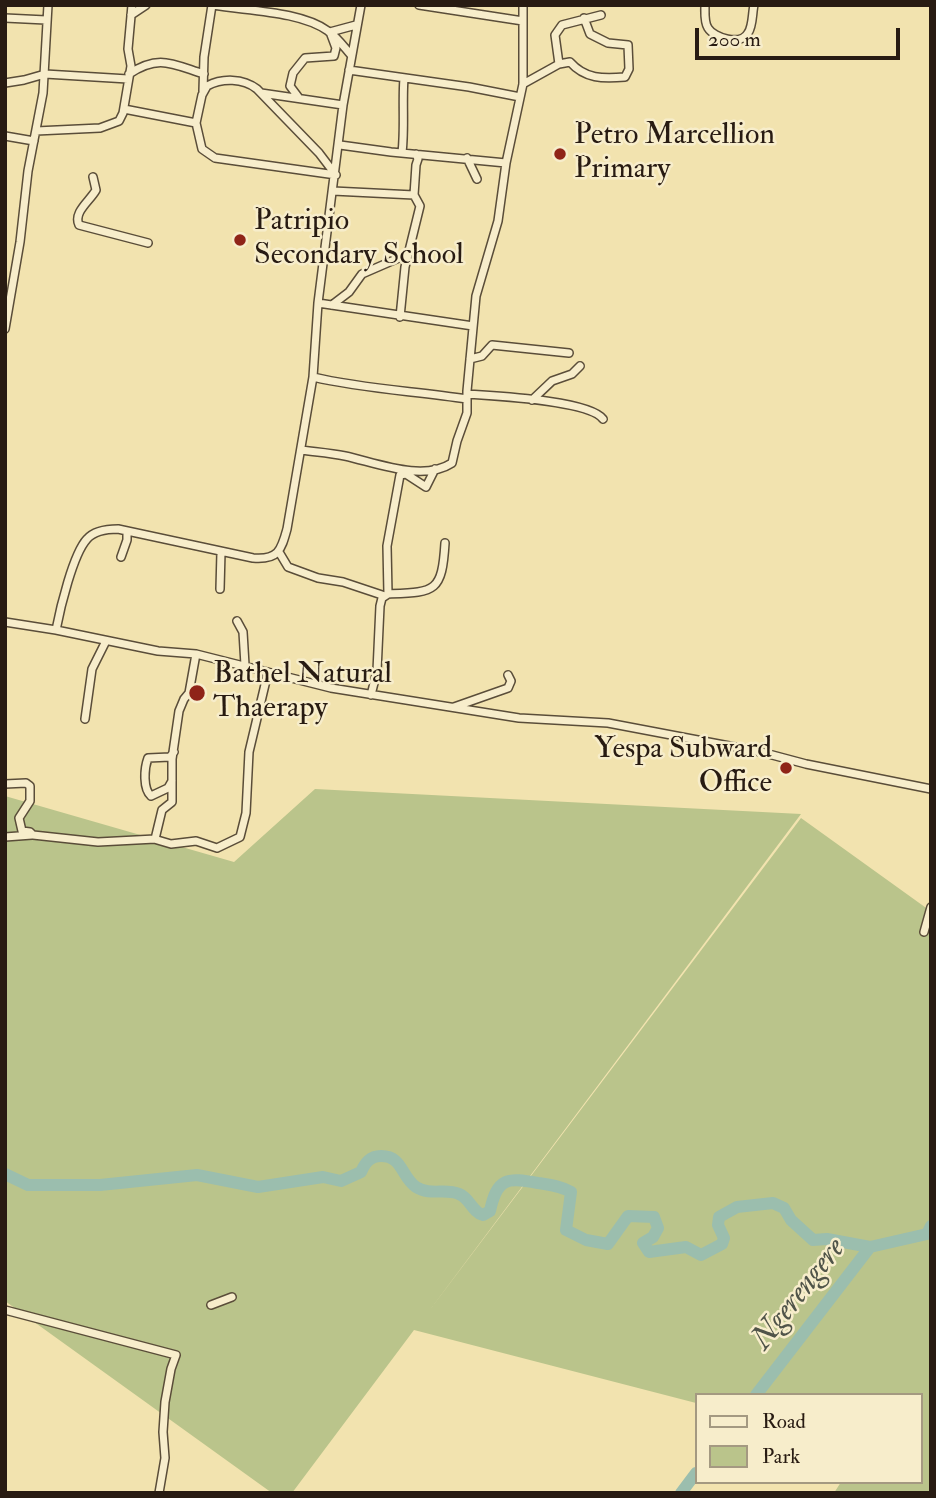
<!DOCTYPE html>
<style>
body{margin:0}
#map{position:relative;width:936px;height:1498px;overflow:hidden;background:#f2e3af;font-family:"IM FELL Double Pica",serif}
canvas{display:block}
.frame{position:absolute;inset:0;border:7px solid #281b12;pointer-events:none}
.legend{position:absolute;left:695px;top:1393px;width:228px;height:91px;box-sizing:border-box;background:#f7edcb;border:2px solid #a49981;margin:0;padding:9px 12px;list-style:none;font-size:21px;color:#281b12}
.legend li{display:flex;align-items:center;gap:14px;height:35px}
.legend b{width:35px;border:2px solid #a49981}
.scale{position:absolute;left:695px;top:28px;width:205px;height:32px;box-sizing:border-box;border:4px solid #281b12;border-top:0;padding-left:9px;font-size:21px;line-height:24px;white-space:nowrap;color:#281b12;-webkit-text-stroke:5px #f7edcb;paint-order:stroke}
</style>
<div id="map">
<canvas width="936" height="1498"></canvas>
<div class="frame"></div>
<ul class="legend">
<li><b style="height:9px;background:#f7edcb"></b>Road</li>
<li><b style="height:19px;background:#bac48b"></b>Park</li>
</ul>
<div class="scale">200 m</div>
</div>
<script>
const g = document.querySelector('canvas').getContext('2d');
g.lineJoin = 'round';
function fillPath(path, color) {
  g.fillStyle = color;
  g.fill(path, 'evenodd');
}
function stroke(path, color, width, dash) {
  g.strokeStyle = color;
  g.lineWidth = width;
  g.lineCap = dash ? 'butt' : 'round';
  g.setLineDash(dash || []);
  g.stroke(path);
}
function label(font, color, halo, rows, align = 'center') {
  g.font = font + ' "IM FELL Double Pica",serif';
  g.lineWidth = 5;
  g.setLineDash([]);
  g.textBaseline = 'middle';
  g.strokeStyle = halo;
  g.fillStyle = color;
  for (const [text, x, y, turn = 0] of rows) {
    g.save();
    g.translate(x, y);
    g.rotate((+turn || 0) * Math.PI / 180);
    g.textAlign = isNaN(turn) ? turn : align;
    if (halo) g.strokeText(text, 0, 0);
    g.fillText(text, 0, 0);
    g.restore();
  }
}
fillPath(new Path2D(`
 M315,789L801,814L429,1311L801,818L929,910L931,914V1493H834L841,1482H920V1395H696V1403L414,1330L292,1493H272L5,1301V796L234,862Z`), '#bac48b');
stroke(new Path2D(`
 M5,1174L28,1185H100L197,1175L258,1187L323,1177L341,1181L361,1172C365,1163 370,1156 381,1156C403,1156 401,1177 416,1187C430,1196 446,1188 459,1194C470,1198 472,1212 483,1215L490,1211C497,1178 507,1177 538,1183C550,1185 561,1186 571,1192L566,1230L586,1240L608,1244L628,1216L654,1217L658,1228L653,1237L643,1243L649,1252L686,1247L701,1255L722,1244L724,1238L718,1225L719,1217L737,1207L773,1203L784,1208L791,1220L813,1240L827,1239L870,1247
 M756,1395L870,1247L927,1234L931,1226
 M681,1493L696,1473`), '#9bbeae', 12);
const minor = new Path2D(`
 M213,5C247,11 300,11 328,31C337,37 344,47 351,55
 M419,5L523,21
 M705,5C705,12 704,22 708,28C714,38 741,46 748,33C753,26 752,14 754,5
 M131,15L146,5
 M5,18L46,20
 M559,64L570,62C585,79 603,79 625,77L629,69L628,45L608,43L590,34L584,18
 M349,70L469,87L520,97
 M129,74C159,54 172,64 204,74
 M5,83L24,80L45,74L128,79
 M523,84L559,64L555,35L562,25L601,15
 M203,91L204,57L212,5
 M261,93L343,105
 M299,98L290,86L293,73L305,58L334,56L336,48L330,32L356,25
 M124,109L196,123L202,149L215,158L336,175
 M196,123L202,95L207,86C222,78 243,78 257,89L319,153L335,174
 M36,131L100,128L119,121L123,113L131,66L128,49L132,5
 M5,136L34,141
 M340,145L391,152L506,163
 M402,153C405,127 402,103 404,78
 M467,158L477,179
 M93,177L96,190C90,201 73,212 79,225L148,243
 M333,191L414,195
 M318,303L473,326
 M332,305L349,292L362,274L408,254
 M400,317L405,267L420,206L414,195L416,165L418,159L416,154
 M5,329L20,242L28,171L43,93L48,5
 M470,359L482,356L492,345L569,353
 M313,377C363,389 416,391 467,399
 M467,394C493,396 589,400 603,419
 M532,400L552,381L572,374L580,366
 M301,450C316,452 331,453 345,456C377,463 423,482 452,463L457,441L467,413V391L476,296L498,221L506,163L523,84V5
 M279,552L288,567L318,578L343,582L385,596
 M121,557L127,540V531
 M220,589L221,552
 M388,594C435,592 442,593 445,543
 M237,621L243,632L245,665
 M5,622L56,630L158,651L196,654L331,688L519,718L608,723L761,752L806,764L931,789
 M56,630C60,609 73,554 87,539C94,531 107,529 118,529L253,558C278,560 281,551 287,529L313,377L318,303L343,105L361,5
 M371,695L377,671L380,606L382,598L388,594L387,546L400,475L406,474L426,487L435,469
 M454,707L508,688L511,681L508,675
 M85,719L92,669L106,641
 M172,781L168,788L151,796C143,789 144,769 148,758L170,757L174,752
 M5,784L26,783L30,786V801L19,818L22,831L30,832L33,835L98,842L155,839L162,810L172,802V759L179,711L184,699L189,693L196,654
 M5,837L32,835
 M154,839L171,844L196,841L217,848L240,837L246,813L249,752L268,672
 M924,932L931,907
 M211,1305L232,1297
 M5,1310L176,1355L171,1369L165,1402L163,1432L165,1458L159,1493`);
stroke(minor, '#5a4d39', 10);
stroke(minor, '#f7edcb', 7);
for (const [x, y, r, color] of [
 [560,154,7,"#8f2418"],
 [240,240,7,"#8f2418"],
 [197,693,9,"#8f2418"],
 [786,768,7,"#8f2418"]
]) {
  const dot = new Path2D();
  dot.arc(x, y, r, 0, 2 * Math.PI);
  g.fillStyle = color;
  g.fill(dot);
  stroke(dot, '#f7edcb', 2.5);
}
label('30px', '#281b12', '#f7edcb', [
 ["Petro Marcellion",574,137],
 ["Primary",574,171],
 ["Patripio",254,223],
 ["Secondary School",254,257],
 ["Bathel Natural",213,676],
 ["Thaerapy",213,710],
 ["Yespa Subward",772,751,"right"],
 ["Office",772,785,"right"]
], 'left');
label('italic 32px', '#505449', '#f7edcb', [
 ["Ngerengere",800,1295,-52]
]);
</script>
